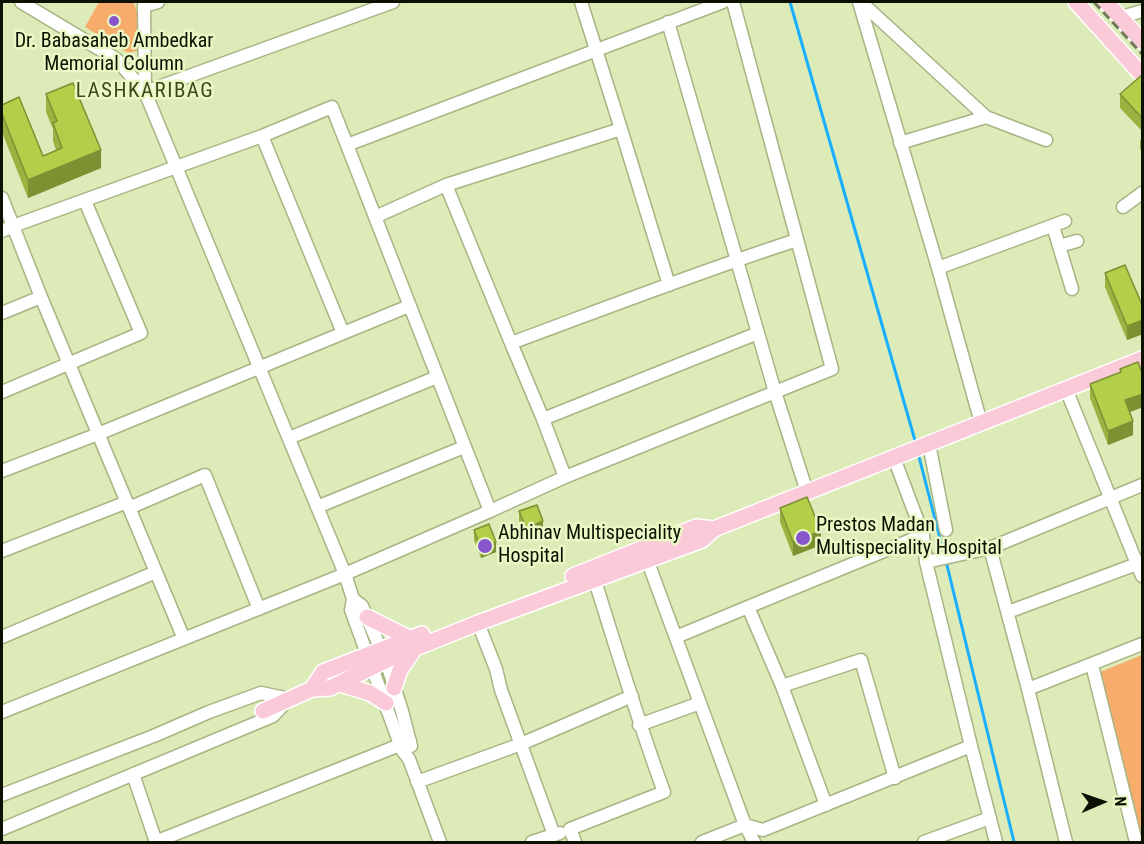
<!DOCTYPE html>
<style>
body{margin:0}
#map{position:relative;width:1144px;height:844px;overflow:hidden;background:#dcebb7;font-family:"Roboto Condensed",sans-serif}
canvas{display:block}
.frame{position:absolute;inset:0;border:3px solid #0d1102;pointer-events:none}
.north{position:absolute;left:1072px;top:772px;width:60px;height:60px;-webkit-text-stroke:4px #e9f8c4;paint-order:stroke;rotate:88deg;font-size:16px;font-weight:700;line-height:24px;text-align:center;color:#0d1102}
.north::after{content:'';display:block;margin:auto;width:21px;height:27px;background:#0d1102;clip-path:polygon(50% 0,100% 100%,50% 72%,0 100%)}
</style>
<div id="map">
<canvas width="1144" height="844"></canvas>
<div class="frame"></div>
<div class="north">N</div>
</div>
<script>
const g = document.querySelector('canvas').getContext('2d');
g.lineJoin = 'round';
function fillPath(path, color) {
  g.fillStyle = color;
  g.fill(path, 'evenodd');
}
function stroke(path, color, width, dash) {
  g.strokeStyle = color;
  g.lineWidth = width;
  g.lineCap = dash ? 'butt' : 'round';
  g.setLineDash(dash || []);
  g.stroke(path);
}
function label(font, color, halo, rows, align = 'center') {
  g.font = font + ' "Roboto Condensed",sans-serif';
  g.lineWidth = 5;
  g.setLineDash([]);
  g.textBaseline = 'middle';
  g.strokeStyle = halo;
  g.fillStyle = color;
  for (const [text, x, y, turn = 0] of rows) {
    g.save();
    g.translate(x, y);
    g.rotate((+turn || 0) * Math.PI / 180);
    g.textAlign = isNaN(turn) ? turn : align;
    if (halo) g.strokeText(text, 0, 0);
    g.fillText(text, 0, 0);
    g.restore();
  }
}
fillPath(new Path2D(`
 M99,2H131L134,3L140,22L142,45L137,51L128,53L85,27Z
 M1142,655V842H1139L1100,672Z`), '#f7ac6c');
stroke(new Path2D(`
 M790,2L916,444
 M918,453L944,554
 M946,561L1014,842`), '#19afff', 3);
const minor = new Path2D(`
 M21,2L116,59L145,92L345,574L353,599L351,610L402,750L409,759L440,842
 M158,2L144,6L145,92L393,2
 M581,2L621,129
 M723,2L347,145L490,511L565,477L832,369L733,2
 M859,2L938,268L981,423
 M861,2L986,117L1046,140
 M1125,16L1142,11
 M668,22L775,392L807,492
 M900,143L986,117
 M2,198L13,226L262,136
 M1123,207L1142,193
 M375,217L446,185
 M1053,226L1072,289
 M2,231L13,226L41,297
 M1059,246L1077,241
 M938,268L1065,221
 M669,285L621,129L446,185L511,343C606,308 701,271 797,240
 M2,313L41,297L184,639
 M343,333L262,136L332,107L347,145
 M511,343L543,419L758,333
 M1066,389L1142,576
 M2,392L141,333L85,201
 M543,419L565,477
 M289,438L437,377
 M929,444L946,530
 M894,458L923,535L926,562L971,746L996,842
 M2,471L98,434L409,306
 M317,507L464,447
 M129,508L205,475L259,609
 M990,548L1028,689L1066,842
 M2,551L127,502
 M645,554L745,825L702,842
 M926,562L990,548L1142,485
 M353,599L362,606L386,661L402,711L411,746
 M1008,612L1142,562
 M478,623L496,669L501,690L554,835
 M2,637L156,572
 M676,637L748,607
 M1092,665L1136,842
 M782,686L748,607L923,535
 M1028,689L1142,644
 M2,712L345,574L490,511
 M639,725L700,703
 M133,774L156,842
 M417,782L521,744L632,696
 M2,795L156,735L209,712L261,693L290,699
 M826,805L782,686L861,660L895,778
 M745,825L763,830L971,746
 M745,825L754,842
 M2,829L273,716L284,704
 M155,842L410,741
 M532,842L560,833
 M575,842L570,829L664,792C638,722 617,650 594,578
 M924,842L990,818`);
const major = new Path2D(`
 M1076,2L1142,75
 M1106,2L1142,41
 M573,576L696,527L714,529
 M367,617L411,639
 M340,684L370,693L386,703
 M394,688L400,670L415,648
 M312,689L323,672L422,634
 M263,711L312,689L330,688L391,658L478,623L702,540L714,529L1142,359`);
stroke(minor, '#a7b483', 15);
stroke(major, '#fff', 18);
stroke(minor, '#fff', 12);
stroke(major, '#fbcad9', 15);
stroke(new Path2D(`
 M1094,2L1142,54`), '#707958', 3, [9, 4.5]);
fillPath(new Path2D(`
 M1143,74V132L1120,108V94Z
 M46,94L101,168L28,198L2,132V105L43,156L56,150L53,141V129L46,112Z
 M1143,139V153L1140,149V140Z
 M1105,273L1143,307V334L1127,340L1105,287Z
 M1120,369L1143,375V407L1129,412L1133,435L1108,445L1090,398V384L1120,373Z
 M780,508L821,545L793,556L780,522Z
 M519,511L543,530L526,537L519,521Z
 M474,530L496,552L481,558L474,540Z`), '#9ab23f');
fillPath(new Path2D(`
 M101,150V168L28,198V180Z
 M1143,320V334L1127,340V326Z
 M1143,394V407L1125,414V400Z
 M1133,421V435L1108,445V431Z
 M543,521V530L526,537V528Z
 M821,531V545L793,556V542Z
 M496,542V552L481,558V548Z`), '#7d9133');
const building = new Path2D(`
 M1143,74V119L1120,94Z
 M73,83L101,150L28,180L2,114V105L19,97L43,156L62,148L53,123L57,121L46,94Z
 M1125,265L1143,307V320L1127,326L1105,273Z
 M1138,362L1143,375V394L1125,400L1133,421L1108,431L1090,384L1121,372L1120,369Z
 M807,497L821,531L793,542L780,508Z
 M537,505L543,521L526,528L519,511Z
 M489,524L496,542L481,548L474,530Z`);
fillPath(building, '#b3cf49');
stroke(building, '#7d9133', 1.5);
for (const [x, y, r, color] of [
 [114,21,6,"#8855cd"],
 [803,538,8,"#8855cd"],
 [485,546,8,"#8855cd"]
]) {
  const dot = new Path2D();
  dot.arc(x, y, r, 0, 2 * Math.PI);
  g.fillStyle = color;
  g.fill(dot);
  stroke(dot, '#e9f8c4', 2);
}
label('20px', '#0d1102', '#e9f8c4', [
 ["Dr. Babasaheb Ambedkar",114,42,"center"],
 ["Memorial Column",114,65,"center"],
 ["Prestos Madan",816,526],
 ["Multispeciality Hospital",816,549],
 ["Abhinav Multispeciality",498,534],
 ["Hospital",498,557]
], 'left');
g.letterSpacing = '1.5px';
label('21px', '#3e491b', '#e9f8c4', [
 ["LASHKARIBAG",145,92]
]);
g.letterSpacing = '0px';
</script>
